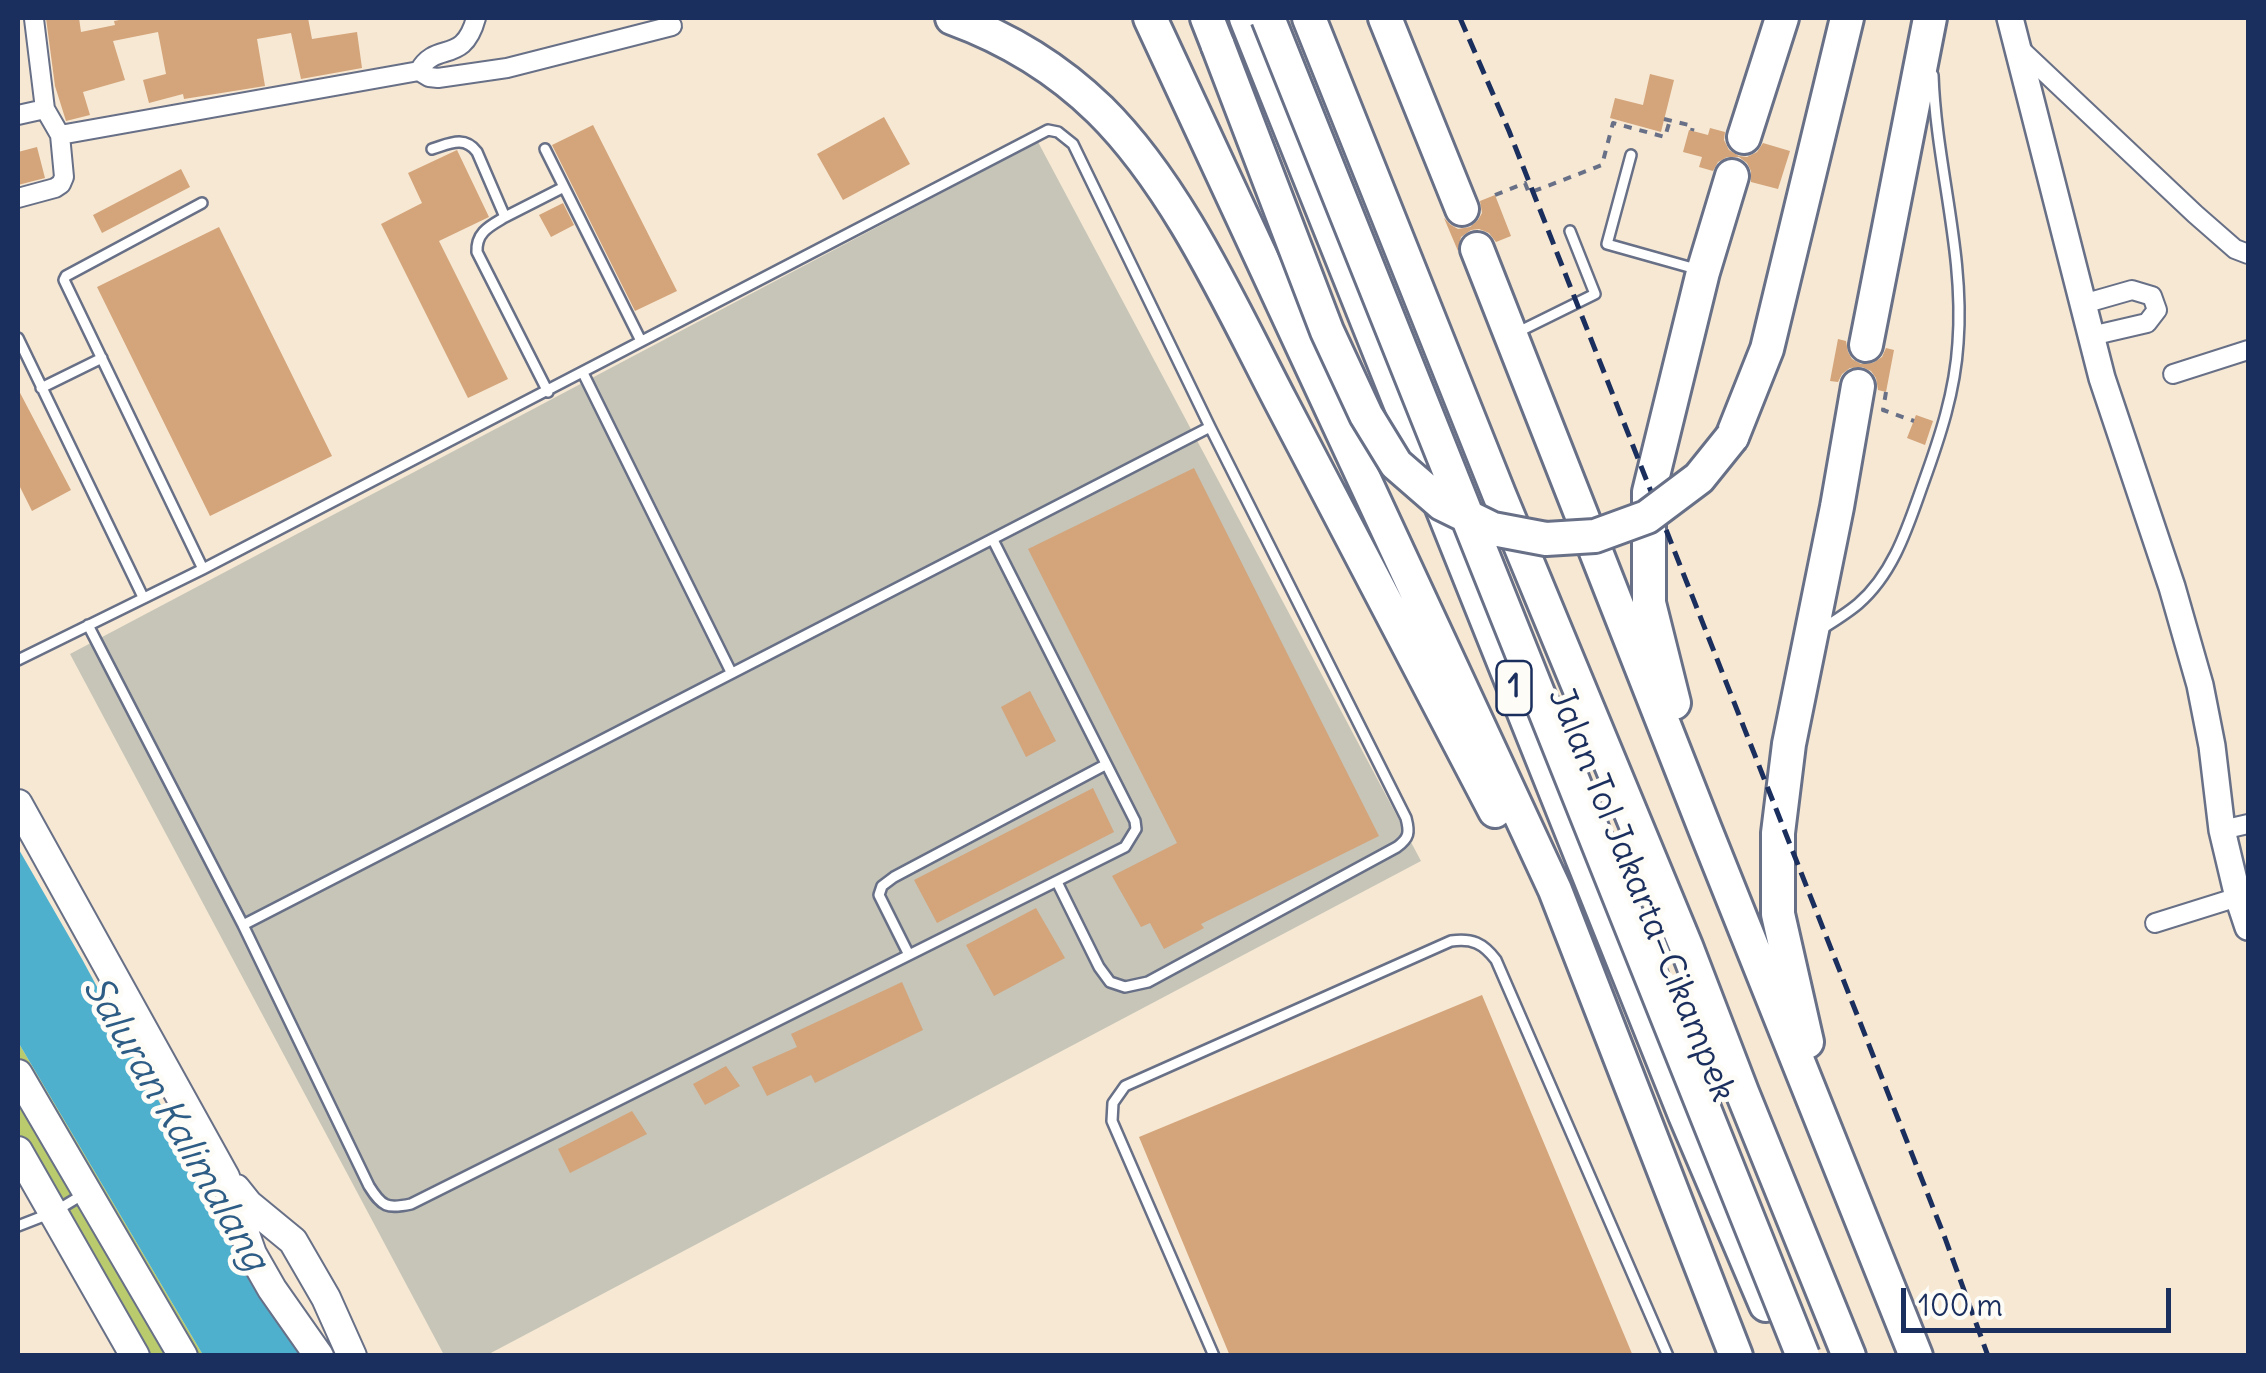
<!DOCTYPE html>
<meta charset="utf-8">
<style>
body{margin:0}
#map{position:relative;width:2266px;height:1373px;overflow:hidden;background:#f6e8d3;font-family:Delius,sans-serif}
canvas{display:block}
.frame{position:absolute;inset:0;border:20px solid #1b2f5e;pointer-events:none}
.scale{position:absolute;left:1901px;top:1288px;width:270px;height:45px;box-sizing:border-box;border:5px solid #1b2f5e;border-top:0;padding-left:12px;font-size:30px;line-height:35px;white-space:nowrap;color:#1b2f5e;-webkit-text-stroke:8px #fdfcf7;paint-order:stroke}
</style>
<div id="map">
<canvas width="2266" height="1373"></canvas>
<div class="frame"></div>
<div class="scale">100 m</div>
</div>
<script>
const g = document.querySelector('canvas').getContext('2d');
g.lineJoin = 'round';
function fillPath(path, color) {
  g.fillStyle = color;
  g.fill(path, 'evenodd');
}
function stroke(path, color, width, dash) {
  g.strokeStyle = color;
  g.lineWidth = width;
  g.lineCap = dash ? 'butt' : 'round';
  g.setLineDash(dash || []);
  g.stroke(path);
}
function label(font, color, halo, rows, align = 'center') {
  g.font = font + ' Delius,sans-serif';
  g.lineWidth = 10;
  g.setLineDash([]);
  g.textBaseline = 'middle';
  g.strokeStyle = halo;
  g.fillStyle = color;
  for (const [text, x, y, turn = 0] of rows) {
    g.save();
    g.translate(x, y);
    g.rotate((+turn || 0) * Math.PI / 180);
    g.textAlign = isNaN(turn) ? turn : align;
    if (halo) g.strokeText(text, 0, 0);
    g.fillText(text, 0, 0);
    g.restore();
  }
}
fillPath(new Path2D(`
 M1038,142L1421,861L487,1355H444L70,654Z`), '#c6c5b8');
fillPath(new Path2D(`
 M18,1042L203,1355H135L18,1151Z`), '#bacb6d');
fillPath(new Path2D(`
 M18,848L82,959L214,1203C235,1258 267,1307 300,1355H203L18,1042Z`), '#4fb0ce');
fillPath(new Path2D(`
 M46,18H79L81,32L115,25L114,21L130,18H308L312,39L357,32L362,68L301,79L291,33L257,39L265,86L184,99L183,94L149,103L143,80L166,74L158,32L113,41L125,80L83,92L90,115L66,121L55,86Z
 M1650,74L1674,80L1661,132L1610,118L1615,98L1643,105Z
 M884,117L910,164L843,200L817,154Z
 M593,125L677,291L635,311L552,145Z
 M1710,128L1725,132L1724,140L1729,150L1739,156L1747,157L1757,152L1763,143L1790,151L1778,189L1751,182V171L1747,163L1739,157H1727L1718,162L1713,171L1699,167L1702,157L1683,152L1689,130L1708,135Z
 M37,147L45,178L18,185V152Z
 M457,150L489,217L439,241L508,379L468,398L381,224L422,203L408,173Z
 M181,169L190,187L102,233L93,215Z
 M1495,195L1511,236L1496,242L1489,233L1479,229L1471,230L1461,237L1458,251L1444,218L1451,225L1458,229L1470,227L1478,220L1482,213L1480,201Z
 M563,203L574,225L551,237L539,215Z
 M219,227L332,456L210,516L97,287Z
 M1838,339L1846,341L1848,352L1852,359L1861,364L1873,363L1882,357L1886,348L1894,350L1886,392L1878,390L1876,378L1871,371L1862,367L1850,368L1842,374L1838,382L1830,381Z
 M18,389L71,490L32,511L18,483Z
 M1916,415L1933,421L1925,445L1907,438Z
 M1194,468L1379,836L1201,924L1204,928L1164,949L1150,923L1141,927L1112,876L1177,843L1028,549Z
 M1030,691L1056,741L1026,757L1001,707Z
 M1093,788L1114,832L937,923L914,880Z
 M1036,908L1065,958L994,996L966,945Z
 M902,982L923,1030L815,1083L811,1075L767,1096L752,1067L797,1047L791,1034Z
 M1482,995L1633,1356H1230L1139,1137Z
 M726,1066L740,1086L705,1105L693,1084Z
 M632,1111L647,1134L570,1173L558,1149Z`), '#d4a47a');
const lane = new Path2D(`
 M432,149C449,144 464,135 477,152L505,217C490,226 476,232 477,252L548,392
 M545,149L641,341
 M1631,155L1607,244L1696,269
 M202,203L66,276L64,280L203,569
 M505,217L564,187
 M1518,332L1595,294L1570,231
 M18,338L143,597
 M583,373L731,672
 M41,388L102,358
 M88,625L243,925L369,1186C382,1207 387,1209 411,1204L1125,847L1136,829L1135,821L993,540
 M1820,630C1833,622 1846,614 1858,604C1894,573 1908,526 1923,484C1940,437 1955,392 1958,343C1965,253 1936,165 1933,75
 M18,660L203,569L1048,130L1058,132L1073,144L1210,427L1406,818C1410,833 1409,838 1397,847L1148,982L1125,987L1110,982L1099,967L1057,882
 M243,925L1210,427
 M908,953L879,895L882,886L894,877L1105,765
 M18,1226L54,1212L82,1195
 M1214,1356L1112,1121L1113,1103L1125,1086L1451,941C1472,938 1483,943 1496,960L1668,1356`);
const street = new Path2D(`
 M2017,46L2195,214L2235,249L2248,254
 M419,71C436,40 463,66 476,18
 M18,115L45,109
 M60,135L419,71L429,77L438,78L507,68L672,26
 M18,198L55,188L61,184L64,177L60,135L45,109L34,19
 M2083,304L2132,290L2152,296L2157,310L2147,323L2091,336
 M2173,374L2248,350
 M2222,830L2248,824
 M2155,923L2238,897`);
const secondary = new Path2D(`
 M2010,18L2102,378L2172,587L2200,685L2212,746L2222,830L2238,897L2248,927`);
const primary = new Path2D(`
 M18,804L225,1177L252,1254L272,1289L319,1356
 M18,1074L183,1356
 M18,1151L135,1356
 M236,1189L248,1204L293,1241L326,1298L352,1356`);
const highway = new Path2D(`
 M952,18C1007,38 1058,69 1100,110C1177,186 1230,304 1280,400C1352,537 1423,674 1495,811
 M1150,18L1555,890L1736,1356
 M1207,18L1218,46
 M1246,18L1685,1115L1766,1305
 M1309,18L1499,494L1686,946L1742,1092L1849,1356
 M1385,18L1462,209
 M1744,137L1782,18
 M1477,249L1705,829L1916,1356
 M1866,345L1930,18
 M1732,437L1767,349L1847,18
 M1674,703L1649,603V492L1703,272L1732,176
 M1807,1042L1778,914V833L1789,744L1837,507L1858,386`);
stroke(lane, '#687087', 14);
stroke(street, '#687087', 22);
stroke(secondary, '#687087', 30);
stroke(primary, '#687087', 32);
stroke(highway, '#687087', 38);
stroke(new Path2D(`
 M1664,119L1693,126L1692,131
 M1495,195L1525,183L1529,193L1602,165L1613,123L1665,137L1670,120
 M1886,392L1883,410L1914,421`), '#687087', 4, [8, 8]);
stroke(lane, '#fff', 9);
stroke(street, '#fff', 18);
stroke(secondary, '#fff', 25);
stroke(primary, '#fff', 28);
stroke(highway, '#fff', 32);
stroke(new Path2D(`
 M1460,18L1509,131L1945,1238L1988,1356`), '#1b2f5e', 5, [15, 8]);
const highwayBridge = new Path2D(`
 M1268,18L1803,1356
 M1218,46L1327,331L1366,415L1396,464L1442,504L1493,529L1546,539L1595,536L1647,517L1699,478L1732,437`);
stroke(highwayBridge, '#687087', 38, []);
stroke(highwayBridge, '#fff', 32);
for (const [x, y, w] of [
 [1514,688,35]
]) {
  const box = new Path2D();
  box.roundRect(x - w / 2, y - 27, w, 54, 8);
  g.fillStyle = '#fdfcf7';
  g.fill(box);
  stroke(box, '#1b2f5e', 2.5);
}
label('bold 32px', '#1b2f5e', null, [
 ["1",1514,688]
]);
label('35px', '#1b2f5e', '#fdfcf7', [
 ["Jalan Tol Jakarta–Cikampek",1641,895,68]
]);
label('italic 38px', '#2d5c85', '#fdfcf7', [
 ["Saluran Kalimalang",175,1124,60]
]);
</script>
